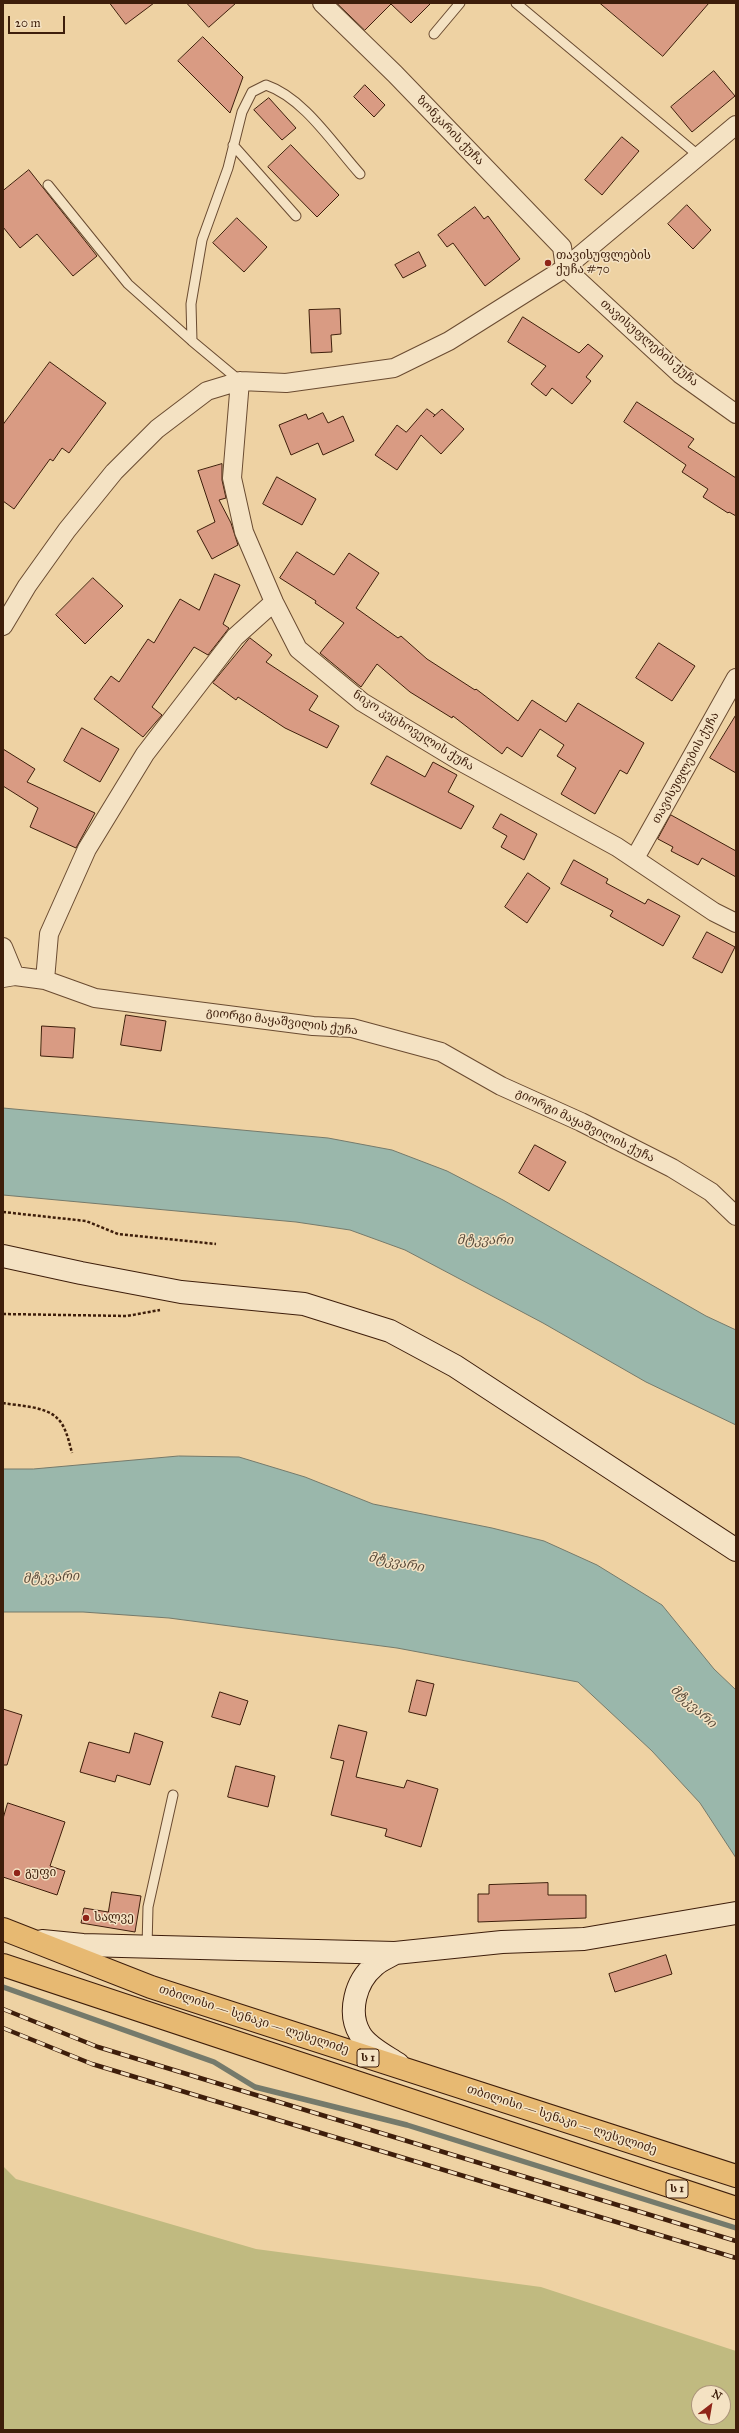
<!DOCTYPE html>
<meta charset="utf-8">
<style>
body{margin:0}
#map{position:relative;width:739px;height:2433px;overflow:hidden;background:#eed2a3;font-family:"IM FELL Great Primer",serif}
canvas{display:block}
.frame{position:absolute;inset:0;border:4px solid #3e1e0b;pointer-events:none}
.north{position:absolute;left:691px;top:2385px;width:40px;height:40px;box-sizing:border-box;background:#f4e2c3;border:1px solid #ab9479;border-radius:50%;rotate:31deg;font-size:11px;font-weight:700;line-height:16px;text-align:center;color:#3e1e0b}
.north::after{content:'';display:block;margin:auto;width:14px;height:18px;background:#8f2418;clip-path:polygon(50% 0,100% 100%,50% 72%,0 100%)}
.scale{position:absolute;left:8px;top:16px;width:57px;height:18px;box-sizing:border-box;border:2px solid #3e1e0b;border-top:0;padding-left:5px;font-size:12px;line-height:14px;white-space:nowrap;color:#3e1e0b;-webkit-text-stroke:3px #f4e2c3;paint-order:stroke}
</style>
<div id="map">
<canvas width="739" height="2433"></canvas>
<div class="frame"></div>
<div class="north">N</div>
<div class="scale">20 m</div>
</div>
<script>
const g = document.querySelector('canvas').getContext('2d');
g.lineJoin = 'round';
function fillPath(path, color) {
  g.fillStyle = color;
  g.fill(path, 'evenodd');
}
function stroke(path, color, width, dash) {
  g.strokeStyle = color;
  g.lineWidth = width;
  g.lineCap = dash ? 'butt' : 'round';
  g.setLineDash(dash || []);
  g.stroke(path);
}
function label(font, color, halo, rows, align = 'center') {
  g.font = font + ' "IM FELL Great Primer","Noto Serif Georgian",serif';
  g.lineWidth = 3;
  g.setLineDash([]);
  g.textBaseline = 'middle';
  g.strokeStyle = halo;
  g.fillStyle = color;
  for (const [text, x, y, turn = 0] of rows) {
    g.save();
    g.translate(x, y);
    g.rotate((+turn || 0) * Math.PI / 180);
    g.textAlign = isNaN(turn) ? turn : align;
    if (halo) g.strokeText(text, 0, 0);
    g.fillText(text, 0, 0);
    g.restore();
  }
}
fillPath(new Path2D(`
 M3,2166L16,2179L256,2249L541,2287L736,2351V2430H3ZM699,2393H723V2417H699Z`), '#c0ba80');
const water = new Path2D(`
 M3,1108L328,1138L392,1150L447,1171L503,1200L706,1316L736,1330V1425L646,1382L543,1323L405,1250L350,1230L296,1222L3,1195Z
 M179,1456L239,1457L305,1477L373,1504L492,1528L544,1541L597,1565L662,1605L714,1669L736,1690V1858L700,1803L652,1751L578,1682L397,1648L169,1618L83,1612H3V1469H33Z`);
fillPath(water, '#9ab7ab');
stroke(water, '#757a6b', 1);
stroke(new Path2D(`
 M3,1987L214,2062L255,2087L407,2125L736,2228`), '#757a6b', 5.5);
const building = new Path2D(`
 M110,3H154L126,24Z
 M187,3H236L209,27Z
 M337,3H431L411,23L391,4L365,30Z
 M600,3H709L663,56Z
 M203,37L243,77L230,113L178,61Z
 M714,71L735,96L692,132L671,107Z
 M365,85L385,105L374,117L354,97Z
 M269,98L296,128L282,140L254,110Z
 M622,137L639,151L602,195L585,180Z
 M291,145L339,195L317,217L268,167Z
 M29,170L97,256L73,276L37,234L20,248L3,227V191Z
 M687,205L711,230L693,249L668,224Z
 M475,207L484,219L488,216L520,259L485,286L453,243L447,247L438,235Z
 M237,218L267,247L244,272L213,243Z
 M419,252L426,266L403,278L395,265Z
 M340,309L341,334L331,335L332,352L311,353L309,310Z
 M523,317L579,353L588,344L603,356L586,377L591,381L572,404L552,388L546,396L531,384L546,366L508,342Z
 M50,362L106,403L69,453L62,448L53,461L50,459L14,509L3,501V425Z
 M637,402L694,439L688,447L736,478V516L729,512L728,513L703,497L708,489L682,472L686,465L624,422Z
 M427,409L435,415L433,417L442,409L464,429L441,454L421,435L397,470L375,455L397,425L406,432Z
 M323,413L328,423L343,416L354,441L323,455L318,443L291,455L279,425L306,414L308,419Z
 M222,464V480L226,498L219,500L231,523L238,545L212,559L197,531L215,522L198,471Z
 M277,477L316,499L302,525L263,504Z
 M297,552L334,575L349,553L379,573L356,608L398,638L401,636L427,659L475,690L476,689L518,721L532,700L566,722L578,703L644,743L627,774L620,770L595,814L561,794L576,768L557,756L564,745L540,729L522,757L507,747L502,754L453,716L452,718L410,692L377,664L361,687L320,653L344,623L315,603L316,601L280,578Z
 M215,574L240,585L223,624L229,628L208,655L194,647L152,707L162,715L143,737L94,699L111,676L119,682L148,639L154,643L180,599L199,610Z
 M93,578L123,606L85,644L56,615Z
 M250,638L272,655L266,662L318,696L309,710L339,726L327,748L285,728L238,697L236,700L213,683Z
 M659,643L695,666L672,701L636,678Z
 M736,715V773L710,758Z
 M82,728L119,749L100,782L64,761Z
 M3,749L35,769L27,782L95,813L76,848L30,827L38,808L3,786Z
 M387,756L425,777L433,762L457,775L448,792L474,806L461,829L371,784Z
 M501,814L537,834L524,860L501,847L507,836L493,828Z
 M671,815L736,851V877L702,858L698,865L671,851L673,847L658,839Z
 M574,860L608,879L606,883L645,904L648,899L680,916L663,946L610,916L613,911L561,884Z
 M528,873L550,888L527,923L505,907Z
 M707,932L735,947L722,973L693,958Z
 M126,1015L166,1021L161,1051L121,1045Z
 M42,1026L75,1028L73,1058L41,1056Z
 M535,1145L566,1162L549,1191L519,1173Z
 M417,1680L434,1684L426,1716L409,1712Z
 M220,1692L248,1701L240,1725L212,1717Z
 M3,1709L22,1715L7,1765H3Z
 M339,1725L367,1732L356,1777L404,1788L407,1780L438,1789L421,1847L385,1836L387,1829L331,1815L344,1761L331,1758Z
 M135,1733L163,1742L150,1785L117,1775L115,1782L80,1772L89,1742L129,1753Z
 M236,1766L275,1776L268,1807L228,1797Z
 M8,1803L65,1822L50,1866L65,1871L57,1895L3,1877V1819Z
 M548,1883V1895H586V1918L478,1922V1894H489V1885Z
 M112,1892L141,1896L135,1932L81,1923L84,1908L108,1912Z
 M666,1955L672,1974L615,1992L609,1974Z`);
fillPath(building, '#d99b83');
stroke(building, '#3e1e0b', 1);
const lane = new Path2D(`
 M516,3L699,156
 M434,34L460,3
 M233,145L296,216
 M48,185L128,284L192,341
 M240,381L192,341L191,304L202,240L228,168L242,112L252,92L266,85C304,98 333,144 360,174
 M147,1947L148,1907L173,1795`);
const street = new Path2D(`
 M322,3L395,74L562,247L565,268
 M565,268L680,374L736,414
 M240,381L232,478L244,532L274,602L298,649L362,702L458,760L617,847L714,912L736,923
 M3,626L27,586L67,530L114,472L157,429L207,391L240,381L286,383L394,368L449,341L565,268L736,125
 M635,858L736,678
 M3,947L15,976
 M3,978L15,976L45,980L95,998L313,1026L352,1028L441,1052L501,1086L581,1122L672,1168L711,1192L736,1216
 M45,980L49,934L87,849L145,754L235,637L274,602`);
const secondary = new Path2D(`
 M3,1256L81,1273L181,1292L304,1304L390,1331L455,1366L736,1550
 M42,1941L83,1945L395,1953L502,1942L584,1939L736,1913
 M395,1953C389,1957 380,1960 374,1966C356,1981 347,2012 360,2034C367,2047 386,2056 398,2064`);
const highway = new Path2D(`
 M3,1929L151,1987L736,2176
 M3,1965L736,2208`);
stroke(lane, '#6a4b31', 11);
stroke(street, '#6a4b31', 20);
stroke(secondary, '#3e1e0b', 24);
stroke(highway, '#3e1e0b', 24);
stroke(new Path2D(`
 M3,1212L86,1221L118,1234L216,1244
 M3,1314L127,1316L160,1310
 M3,1403C19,1406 45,1406 57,1418C66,1426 69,1442 72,1453`), '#3e1e0b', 2.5, [3, 2]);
stroke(lane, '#f4e2c3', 9);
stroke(street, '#f4e2c3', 18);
stroke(secondary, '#f4e2c3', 22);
stroke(highway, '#e7b972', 22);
const rail = new Path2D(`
 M3,2009L98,2047L736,2241
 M3,2028L92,2064L736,2258`);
stroke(rail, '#3e1e0b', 4.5);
stroke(rail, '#f4e2c3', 3, [9]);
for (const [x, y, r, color] of [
 [548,263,4,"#8f2418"],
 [17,1873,4,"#8f2418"],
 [86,1918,4,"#8f2418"]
]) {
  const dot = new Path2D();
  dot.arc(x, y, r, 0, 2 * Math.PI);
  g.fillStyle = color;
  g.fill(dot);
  stroke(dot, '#f4e2c3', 1.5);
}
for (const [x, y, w] of [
 [368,2058,22],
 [677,2189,22]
]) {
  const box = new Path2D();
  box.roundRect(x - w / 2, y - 9, w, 18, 3);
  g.fillStyle = '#f4e2c3';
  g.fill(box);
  stroke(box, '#3e1e0b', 1);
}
label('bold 11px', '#3e1e0b', null, [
 ["ს 1",368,2058],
 ["ს 1",677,2189]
]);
label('12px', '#3e1e0b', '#f4e2c3', [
 ["ზონკარის ქუჩა",450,131,46],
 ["თავისუფლების ქუჩა",649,343,41],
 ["ნიკო კვცხოველის ქუჩა",413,731,32],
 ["თავისუფლების ქუჩა",686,768,-61],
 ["გიორგი მაყაშვილის ქუჩა",282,1022,7],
 ["გიორგი მაყაშვილის ქუჩა",585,1126,26],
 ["თბილისი — სენაკი — ლესელიძე",254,2020,18],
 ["თბილისი — სენაკი — ლესელიძე",562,2120,18]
]);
label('12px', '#3e1e0b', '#f4e2c3', [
 ["თავისუფლების",556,256],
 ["ქუჩა #70",556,270],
 ["გუფი",25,1873],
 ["სალვე",94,1918]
], 'left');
label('italic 13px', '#5a4c3b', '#f4e2c3', [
 ["მტკვარი",485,1241],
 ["მტკვარი",396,1563,11],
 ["მტკვარი",51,1578,-3],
 ["მტკვარი",693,1707,42]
]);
</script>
